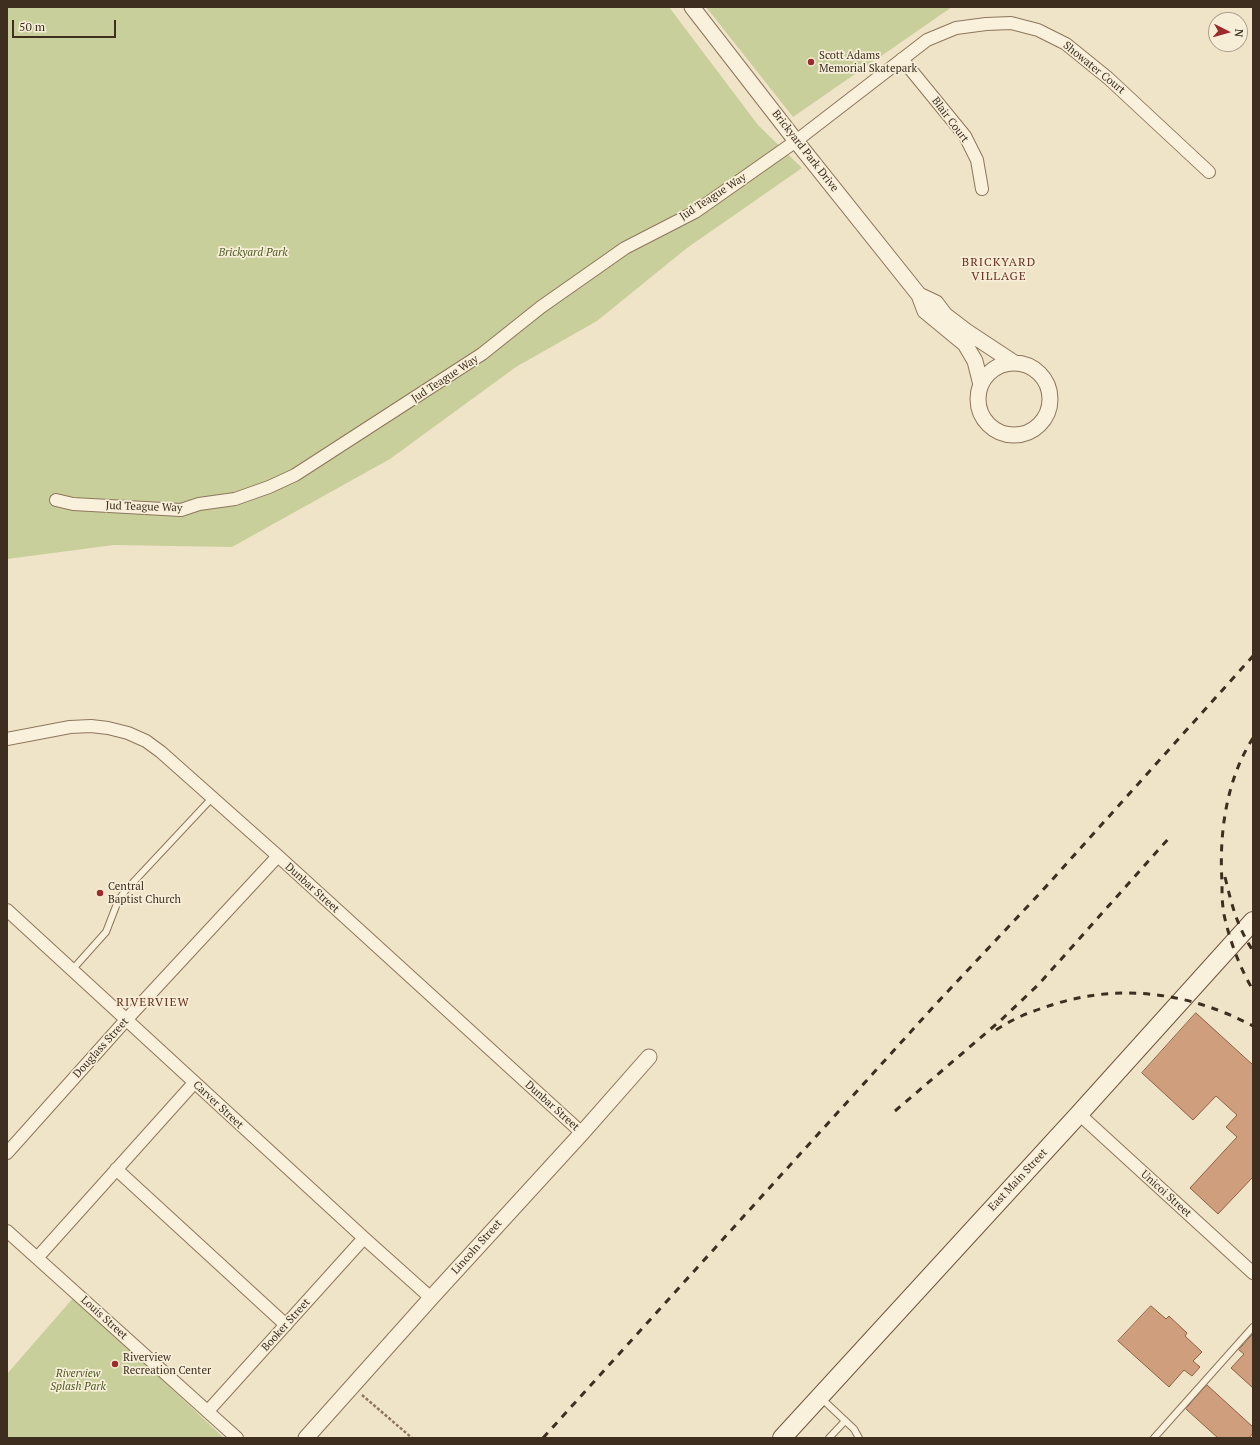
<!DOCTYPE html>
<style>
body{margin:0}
#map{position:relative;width:1260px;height:1445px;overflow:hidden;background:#f0e4c8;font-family:"PT Serif",serif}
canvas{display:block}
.frame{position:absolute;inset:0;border:8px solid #3d2e20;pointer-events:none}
.north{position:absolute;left:1208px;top:12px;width:40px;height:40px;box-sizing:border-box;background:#f7eed8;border:1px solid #ada18e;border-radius:50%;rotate:96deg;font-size:11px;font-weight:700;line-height:16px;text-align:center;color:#3d2e20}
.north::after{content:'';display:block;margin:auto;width:14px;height:18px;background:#9e2a2b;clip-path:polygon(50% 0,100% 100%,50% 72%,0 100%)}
.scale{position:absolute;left:12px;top:20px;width:104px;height:18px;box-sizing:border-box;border:2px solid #3d2e20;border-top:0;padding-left:5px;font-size:12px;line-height:14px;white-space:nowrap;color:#3d2e20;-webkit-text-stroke:3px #f7eed8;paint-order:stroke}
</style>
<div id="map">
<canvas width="1260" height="1445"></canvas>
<div class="frame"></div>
<div class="north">N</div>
<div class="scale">50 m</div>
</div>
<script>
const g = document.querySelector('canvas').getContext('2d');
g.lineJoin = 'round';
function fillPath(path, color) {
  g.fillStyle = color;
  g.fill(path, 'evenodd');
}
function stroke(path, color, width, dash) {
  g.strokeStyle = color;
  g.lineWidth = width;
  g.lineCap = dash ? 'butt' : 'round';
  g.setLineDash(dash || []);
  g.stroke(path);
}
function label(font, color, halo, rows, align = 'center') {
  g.font = font + ' "PT Serif",serif';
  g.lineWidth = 3.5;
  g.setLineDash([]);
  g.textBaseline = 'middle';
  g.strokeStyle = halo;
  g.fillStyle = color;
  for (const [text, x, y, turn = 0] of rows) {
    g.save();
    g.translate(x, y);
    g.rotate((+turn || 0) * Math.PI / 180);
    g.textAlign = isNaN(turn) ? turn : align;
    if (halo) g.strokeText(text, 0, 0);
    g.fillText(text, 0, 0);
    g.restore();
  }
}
fillPath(new Path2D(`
 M7,7H669L758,125L802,168L687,248L597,321L516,367L390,459L232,547L114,545L7,559Z
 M706,7H952L793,117Z
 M74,1297L224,1438H7V1374Z`), '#c9cf9b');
const building = new Path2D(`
 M1196,1013L1253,1065V1177L1218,1214L1190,1188L1237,1137L1226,1127L1237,1115L1216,1096L1193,1120L1142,1073Z
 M1151,1306L1166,1319L1169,1316L1187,1333L1185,1336L1202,1352L1193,1361L1200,1367L1192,1376L1184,1370L1169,1387L1118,1341Z
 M1253,1334V1388L1231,1368L1244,1354L1239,1350Z
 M1207,1385L1253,1427V1433L1249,1438H1218L1186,1409Z`);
fillPath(building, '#cf9f7d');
stroke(building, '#8d5f41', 1);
const service = new Path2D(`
 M72,970L106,932L118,901L125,891L212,798
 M821,1398L854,1429L859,1438
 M829,1438L845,1421
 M1154,1438L1253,1327`);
const minor = new Path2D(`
 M902,59L965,136L977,160L982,189
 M56,500L73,504L181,510L199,504L235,499L269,487L295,475L482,354L541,307L625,248L695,212L796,141L927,40L956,28L986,24L1011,23L1038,30L1066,44L1108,78L1209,172
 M7,739L70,727L91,726L108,728L128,733L146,741L161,752L278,856L582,1133
 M7,910L364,1238L431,1298
 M1079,1114L1253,1273
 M7,1153L126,1020L278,856
 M116,1169L286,1325
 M7,1231L237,1438
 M37,1258L194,1083
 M208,1411L364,1238`);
const tertiary = new Path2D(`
 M692,7L796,141L919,295L925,311L965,344L975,361L981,385
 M919,295L936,303L945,315L966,331L1013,362
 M978 399a36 36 0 1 1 72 0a36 36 0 1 1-72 0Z
 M306,1438L431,1298L582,1133L649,1057`);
const secondary = new Path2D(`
 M782,1438L1079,1114L1253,921`);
stroke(service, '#8d765c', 8);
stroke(minor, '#8d765c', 14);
stroke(tertiary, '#8d765c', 17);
stroke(secondary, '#6f573f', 20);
stroke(new Path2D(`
 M362,1395L412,1438`), '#8d765c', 2.5, [3, 2]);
stroke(service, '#faf1dc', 6);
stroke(minor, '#faf1dc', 12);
stroke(tertiary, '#faf1dc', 15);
stroke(secondary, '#faf1dc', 18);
stroke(new Path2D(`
 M1253,738C1226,780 1219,834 1222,882C1222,894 1222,907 1225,919C1231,944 1240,968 1253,990
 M1225,877C1232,906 1237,926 1253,951
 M996,1030C1011,1020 1027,1013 1043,1008C1114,982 1187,991 1253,1026
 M895,1111L1000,1021L1039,984L1169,838
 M543,1438L935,1005L1042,891L1253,656`), '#3d2e20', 3, [7, 7]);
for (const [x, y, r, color] of [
 [811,62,4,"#9e2a2b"],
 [100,893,4,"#9e2a2b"],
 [115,1364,4,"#9e2a2b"]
]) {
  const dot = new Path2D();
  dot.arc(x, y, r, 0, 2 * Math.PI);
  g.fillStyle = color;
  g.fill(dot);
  stroke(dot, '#f7eed8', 1.5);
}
label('11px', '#3d2e20', '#f7eed8', [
 ["Scott Adams",819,56],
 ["Memorial Skatepark",819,69],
 ["Central",108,887],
 ["Baptist Church",108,900],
 ["Riverview",123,1358],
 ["Recreation Center",123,1371]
], 'left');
label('11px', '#3d2e20', '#f7eed8', [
 ["Showater Court",1094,68,39],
 ["Blair Court",950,120,53],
 ["Brickyard Park Drive",805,151,52],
 ["Jud Teague Way",713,197,-33],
 ["Jud Teague Way",445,379,-33],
 ["Jud Teague Way",144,507,2],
 ["Dunbar Street",312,888,42],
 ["Douglass Street",101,1048,-48],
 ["Carver Street",218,1105,43],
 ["Dunbar Street",552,1106,42],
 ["East Main Street",1018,1180,-47],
 ["Unicoi Street",1166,1194,42],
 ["Lincoln Street",477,1247,-48],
 ["Louis Street",104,1318,42],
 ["Booker Street",286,1325,-48]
]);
label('italic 11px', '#4d5a26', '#f7eed8', [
 ["Brickyard Park",253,253],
 ["Riverview",78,1374],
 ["Splash Park",78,1387]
]);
g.letterSpacing = '1px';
label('12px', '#6b2e1e', '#f7eed8', [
 ["BRICKYARD",999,263],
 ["VILLAGE",999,277],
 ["RIVERVIEW",153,1003]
]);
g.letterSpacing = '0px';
</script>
